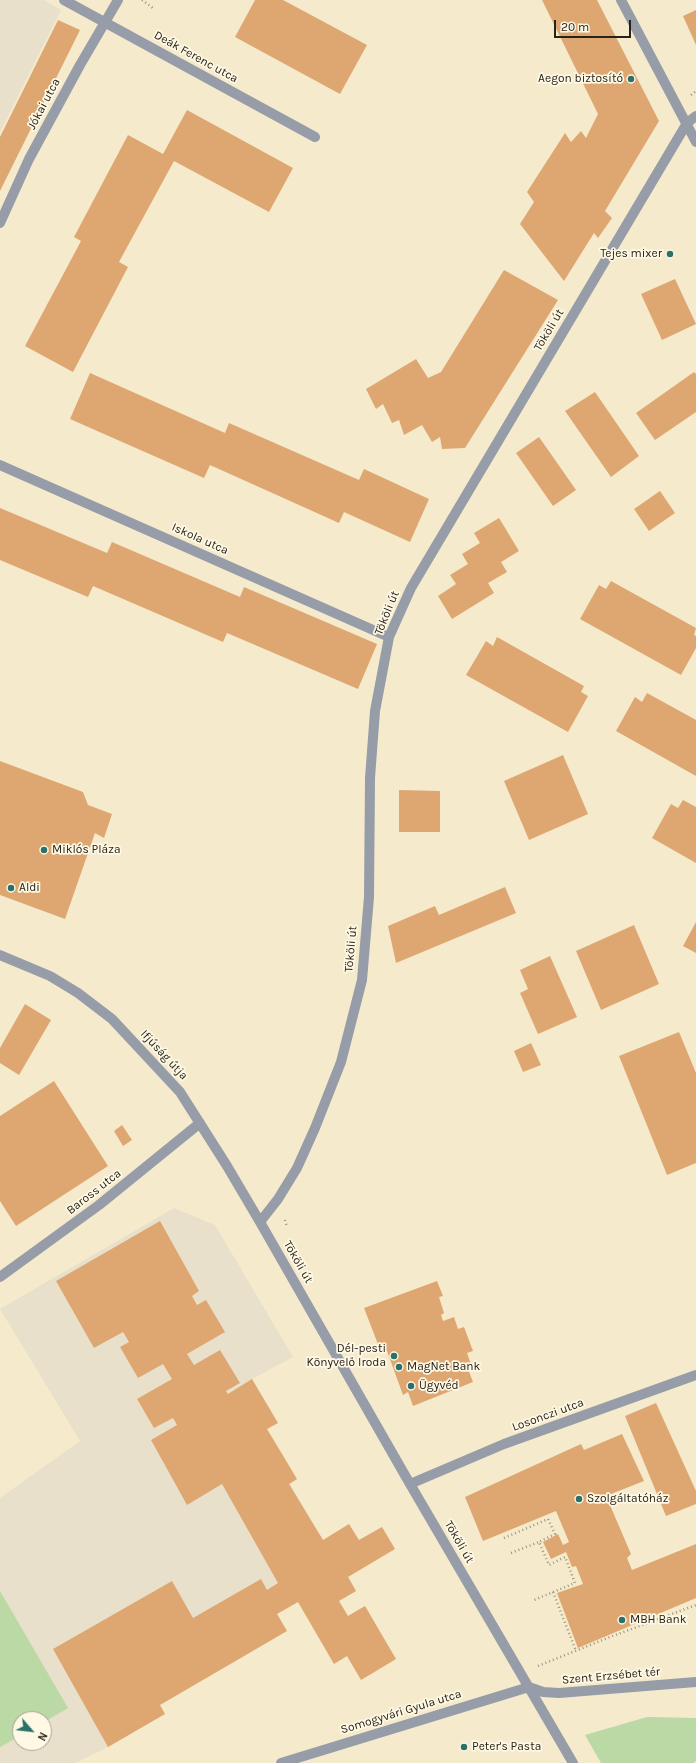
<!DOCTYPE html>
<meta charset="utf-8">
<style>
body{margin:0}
#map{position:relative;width:696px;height:1763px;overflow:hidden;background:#f5eacc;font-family:Karla,sans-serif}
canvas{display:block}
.north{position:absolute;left:12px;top:1711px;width:40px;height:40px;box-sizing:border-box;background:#fef8e5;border:1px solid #a8a393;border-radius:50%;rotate:118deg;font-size:11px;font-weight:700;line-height:16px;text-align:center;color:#272318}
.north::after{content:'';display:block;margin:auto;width:14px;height:18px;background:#2a7269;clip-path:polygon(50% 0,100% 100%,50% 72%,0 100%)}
.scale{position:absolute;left:554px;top:20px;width:77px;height:18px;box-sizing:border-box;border:2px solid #272318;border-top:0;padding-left:5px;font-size:12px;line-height:14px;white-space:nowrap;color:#272318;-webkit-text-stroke:3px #fef8e5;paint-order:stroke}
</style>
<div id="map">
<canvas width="696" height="1763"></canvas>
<div class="north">N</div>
<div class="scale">20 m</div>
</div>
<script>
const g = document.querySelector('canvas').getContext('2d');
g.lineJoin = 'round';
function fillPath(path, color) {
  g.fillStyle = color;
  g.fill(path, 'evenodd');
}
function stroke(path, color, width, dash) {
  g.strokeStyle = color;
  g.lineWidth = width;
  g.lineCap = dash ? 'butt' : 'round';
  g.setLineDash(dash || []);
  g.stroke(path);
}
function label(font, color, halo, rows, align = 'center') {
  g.font = font + ' Karla,sans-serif';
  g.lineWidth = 3.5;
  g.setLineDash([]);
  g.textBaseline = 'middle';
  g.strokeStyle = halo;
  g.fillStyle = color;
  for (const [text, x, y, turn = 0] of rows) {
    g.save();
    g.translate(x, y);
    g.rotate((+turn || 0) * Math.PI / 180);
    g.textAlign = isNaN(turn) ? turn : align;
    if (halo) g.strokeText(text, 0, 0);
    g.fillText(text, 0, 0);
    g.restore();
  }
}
fillPath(new Path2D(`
 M0,0H44L61,10L0,132Z
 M174,1208L215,1225L293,1357L252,1379L278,1423L267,1429L297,1479L290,1484L323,1540H359L382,1527L395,1549L348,1576L356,1591L339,1601L348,1616L365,1606L396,1659L361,1680L347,1656L334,1664L298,1602L277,1614L287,1631L160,1705L165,1714L108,1747L75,1763H0V1498L80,1441L0,1309ZM20,1719H44V1743H20Z`), '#e9e0cb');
fillPath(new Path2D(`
 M0,1591L68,1708L44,1722V1719H20V1736L0,1747Z
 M647,1717L696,1718V1761L693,1763H601L585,1735Z`), '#bad9a4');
fillPath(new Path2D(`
 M255,0H283L367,45L340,94L235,37Z
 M542,0H597L659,121L605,211L612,218L598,238L594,233L564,281L520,224L534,202L527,192L565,133L571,142L581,131L586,138L598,114Z
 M696,10V45L683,16Z
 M58,20L80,30L0,191V137Z
 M187,110L293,168L269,212L174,161L119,262L128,267L73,372L25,346L81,241L74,237L128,135L163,154Z
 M504,270L558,300L465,448L442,449L440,437L432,442L422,425L404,435L399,420L392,423L383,404L376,409L366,389L416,359L428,378L441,372Z
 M675,279L696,324L662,340L641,294Z
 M694,372L696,374V412L655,440L636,413Z
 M90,373L225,433L229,423L359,480L364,469L429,499L410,542L344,512L339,523L210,465L204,478L70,419Z
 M595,392L639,456L611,477L565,411Z
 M539,437L576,490L553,506L516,453Z
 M660,491L675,513L649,531L634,509Z
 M0,508L107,553L112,542L240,597L244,587L377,644L358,689L227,633L223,642L93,586L88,597L0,560Z
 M499,518L519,551L501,562L507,572L488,583L494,593L452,619L438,596L456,584L450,575L468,564L462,554L480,543L474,533Z
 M611,581L696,628L694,635L696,636V648L681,675L580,619L599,585L606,589Z
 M497,637L584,686L581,692L588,696L568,732L466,675L486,641L493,646Z
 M647,693L696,720V776L616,731L635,697L642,702Z
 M563,755L588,814L529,840L504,781Z
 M0,761L83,792L88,805L112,814L104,838L95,833L65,919L0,895Z
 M399,790L440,791V832H399Z
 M683,800L696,807V863L652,838L671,804L678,808Z
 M505,887L516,913L396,963L388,926L435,906L439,915Z
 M696,922V953L683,946Z
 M634,925L659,984L601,1010L576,951Z
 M550,956L577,1017L538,1034L520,993L528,989L520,970Z
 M25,1004L51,1020L19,1075L0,1063V1048Z
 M679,1032L696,1073V1163L667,1175L619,1056Z
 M531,1043L541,1065L523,1072L514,1051Z
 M54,1081L108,1166L16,1226L0,1201V1116Z
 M122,1125L132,1140L123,1146L114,1131Z
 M160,1221L199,1291L192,1296L197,1305L206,1300L225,1332L187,1354L194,1365L220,1350L240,1383L226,1391L228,1394L252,1379L278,1423L267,1429L297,1479L289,1484L323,1540L349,1524L359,1540L382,1527L395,1549L348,1577L356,1591L339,1601L348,1616L365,1606L396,1659L361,1680L347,1656L334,1664L298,1602L277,1614L287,1631L160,1705L165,1714L108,1747L53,1649L172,1581L193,1618L261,1579L267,1590L278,1583L222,1484L187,1505L151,1440L177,1425L173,1418L154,1428L137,1399L172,1379L163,1364L138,1378L120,1347L129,1342L123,1332L94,1348L56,1281Z
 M437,1281L443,1296L439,1297L444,1313L441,1315L443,1321L454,1317L458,1329L464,1327L473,1351L467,1353L472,1367L468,1369L473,1382L413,1406L408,1392L403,1395L387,1351L381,1352L364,1308Z
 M656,1403L696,1491V1504L666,1516L625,1416Z
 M622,1434L644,1481L606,1496L631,1554L627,1558L632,1570L696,1544V1598L578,1648L557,1593L583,1584L576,1566L572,1567L566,1552L551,1559L543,1542L558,1534L563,1545L569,1542L556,1511L483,1541L465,1497L581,1444L584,1450Z`), '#dea771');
stroke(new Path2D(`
 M142,0L153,8
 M691,95L696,91
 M285,1220L287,1227
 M504,1538L548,1519L555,1534L539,1542L549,1565L565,1557L575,1583L534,1600
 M511,1553L539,1542
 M553,1592L576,1651
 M538,1666L610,1637L696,1605`), '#9d957f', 2.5, [1, 3]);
stroke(new Path2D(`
 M64,0L315,137
 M621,0L696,142
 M0,223L29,159L80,65L118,0
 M0,465L389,637
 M0,955L50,976L78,993L112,1019L180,1092L227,1166L260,1222L410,1484L573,1763
 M260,1222L278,1199L297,1168L315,1128L341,1062L362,980L369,897L370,778L375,711L389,637L411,588L687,123L696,116
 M0,1277L99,1205L200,1123
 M410,1484L504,1444L696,1375
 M529,1687L543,1692L559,1693L696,1682
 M281,1763L529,1687`), '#969da8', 10);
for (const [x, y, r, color] of [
 [631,79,4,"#2a7269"],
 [670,254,4,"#2a7269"],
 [44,850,4,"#2a7269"],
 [11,888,4,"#2a7269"],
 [394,1356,4,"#2a7269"],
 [399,1367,4,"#2a7269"],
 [411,1386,4,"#2a7269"],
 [579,1499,4,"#2a7269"],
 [622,1620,4,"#2a7269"],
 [464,1747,4,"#2a7269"]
]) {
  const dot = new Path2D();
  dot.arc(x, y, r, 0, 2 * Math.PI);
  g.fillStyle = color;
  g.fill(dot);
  stroke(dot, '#fef8e5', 1.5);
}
label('12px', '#272318', '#fef8e5', [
 ["Deák Ferenc utca",196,57,29],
 ["Jókai utca",44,104,-62],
 ["Tököli út",549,330,-59],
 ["Iskola utca",200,539,24],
 ["Tököli út",387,613,-68],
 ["Tököli út",351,949,-85],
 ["Ifjúság útja",164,1055,47],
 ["Baross utca",94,1192,-38],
 ["Tököli út",298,1262,60],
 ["Losonczi utca",548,1415,-20],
 ["Tököli út",459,1542,60],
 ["Szent Erzsébet tér",611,1676,-5],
 ["Somogyvári Gyula utca",401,1712,-17]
]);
label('12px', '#272318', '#fef8e5', [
 ["Aegon biztosító",623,79,"right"],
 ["Tejes mixer",662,254,"right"],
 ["Miklós Pláza",52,850],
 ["Aldi",19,888],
 ["Dél-pesti",386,1349,"right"],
 ["Könyvelő Iroda",386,1363,"right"],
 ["MagNet Bank",407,1367],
 ["Ügyvéd",419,1386],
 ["Szolgáltatóház",587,1499],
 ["MBH Bank",630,1620],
 ["Peter's Pasta",472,1747]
], 'left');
</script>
